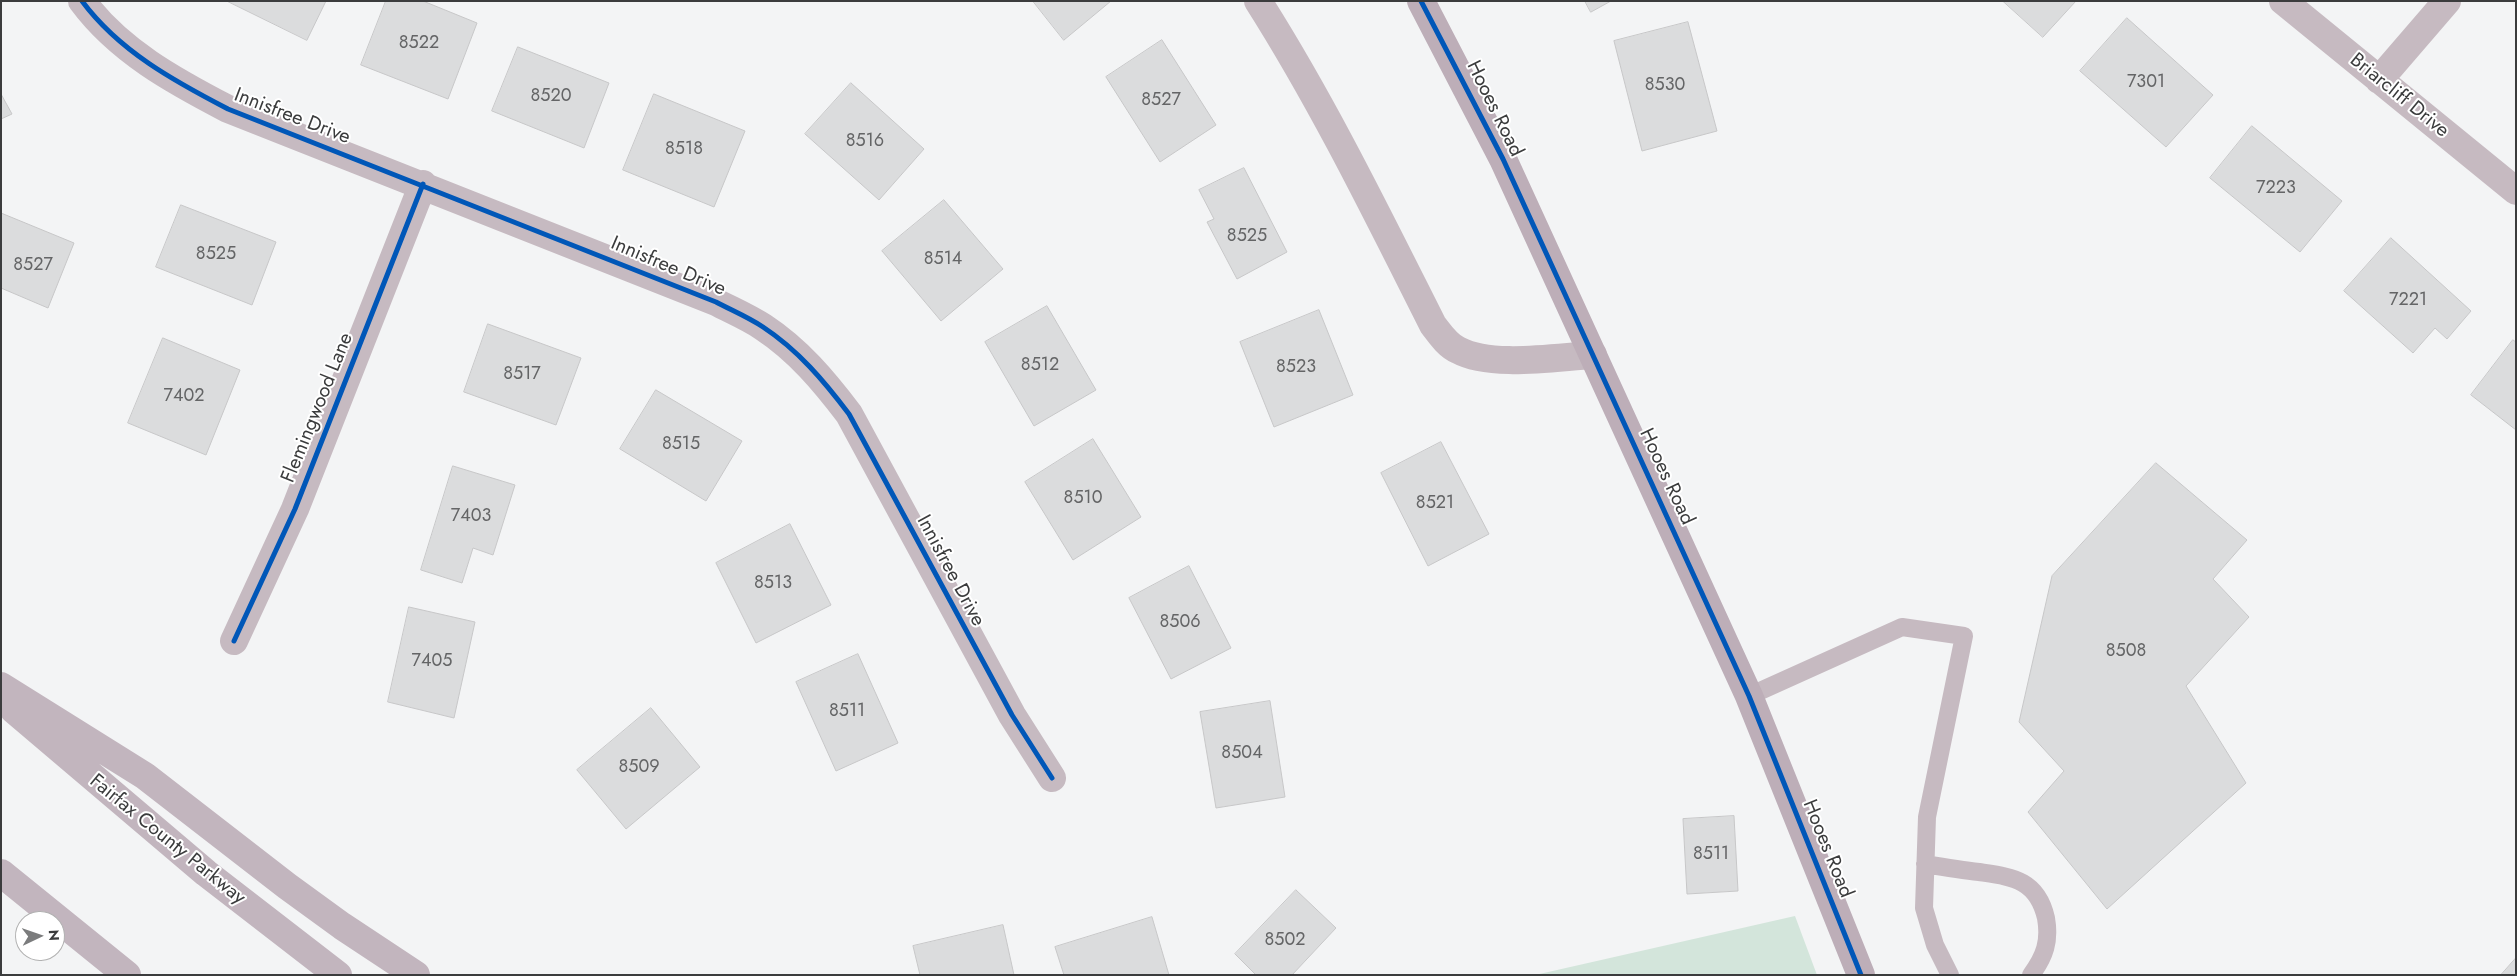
<!DOCTYPE html>
<style>
body{margin:0}
#map{position:relative;width:2517px;height:976px;overflow:hidden;background:#f3f4f5;font-family:Jost,sans-serif}
canvas{display:block}
.frame{position:absolute;inset:0;border:2px solid #3b3c3d;pointer-events:none}
.north{position:absolute;left:15px;top:911px;width:50px;height:50px;box-sizing:border-box;background:#fff;border:1px solid #b1b1b1;border-radius:50%;rotate:87deg;font-size:14px;font-weight:700;line-height:20px;text-align:center;color:#3b3c3d}
.north::after{content:'';display:block;margin:auto;width:18px;height:22px;background:#7b7c7d;clip-path:polygon(50% 0,100% 100%,50% 72%,0 100%)}
</style>
<div id="map">
<canvas width="2517" height="976"></canvas>
<div class="frame"></div>
<div class="north">N</div>
</div>
<script>
const g = document.querySelector('canvas').getContext('2d');
g.lineJoin = 'round';
function fillPath(path, color) {
  g.fillStyle = color;
  g.fill(path, 'evenodd');
}
function stroke(path, color, width, dash) {
  g.strokeStyle = color;
  g.lineWidth = width;
  g.lineCap = dash ? 'butt' : 'round';
  g.setLineDash(dash || []);
  g.stroke(path);
}
function label(font, color, halo, rows, align = 'center') {
  g.font = font + ' Jost,sans-serif';
  g.lineWidth = 4;
  g.setLineDash([]);
  g.textBaseline = 'middle';
  g.strokeStyle = halo;
  g.fillStyle = color;
  for (const [text, x, y, turn = 0] of rows) {
    g.save();
    g.translate(x, y);
    g.rotate((+turn || 0) * Math.PI / 180);
    g.textAlign = isNaN(turn) ? turn : align;
    if (halo) g.strokeText(text, 0, 0);
    g.fillText(text, 0, 0);
    g.restore();
  }
}
fillPath(new Path2D(`
 M1795,916L1817,975H1535Z`), '#d3e5db');
const building = new Path2D(`
 M227,1H326L307,40Z
 M386,1H423L477,23L448,99L361,65Z
 M1033,1H1111L1064,40Z
 M1585,1H1611L1591,12Z
 M2003,1H2076L2043,37Z
 M2127,18L2213,95L2166,147L2080,71Z
 M1688,22L1717,131L1642,151L1614,41Z
 M1162,40L1216,125L1160,162L1106,77Z
 M518,47L609,83L584,148L492,111Z
 M851,83L924,149L879,200L805,134Z
 M1,94L12,114L1,119Z
 M654,94L745,131L714,207L623,170Z
 M2252,126L2342,201L2300,252L2210,178Z
 M1244,168L1287,252L1237,279L1207,222L1214,219L1199,190Z
 M944,200L1003,269L941,321L882,251Z
 M181,205L276,242L252,305L156,267Z
 M1,213L74,243L48,308L1,288Z
 M2391,238L2471,311L2447,339L2435,328L2413,353L2344,291Z
 M1047,306L1096,390L1034,426L985,342Z
 M1319,310L1353,395L1274,427L1240,342Z
 M488,324L581,358L556,425L464,392Z
 M163,338L240,370L206,455L128,423Z
 M2513,340L2516,342V430L2471,395Z
 M656,390L742,441L706,501L620,449Z
 M1093,439L1141,517L1073,560L1025,482Z
 M1441,442L1489,534L1428,566L1381,473Z
 M2156,463L2247,540L2213,579L2249,617L2186,686L2246,783L2107,909L2028,812L2064,771L2019,722L2052,576Z
 M453,466L515,485L493,555L473,548L462,583L421,570Z
 M790,524L831,605L756,643L716,563Z
 M1189,566L1231,648L1171,679L1129,598Z
 M409,607L475,622L454,718L388,702Z
 M858,654L898,743L836,771L796,682Z
 M1270,701L1285,797L1216,808L1200,712Z
 M651,708L700,767L626,829L577,770Z
 M1734,816L1738,891L1687,894L1683,819Z
 M1296,890L1336,928L1292,975H1256L1235,954Z
 M1152,917L1169,975H1064L1055,947Z
 M1003,925L1014,975H920L913,946Z
 M2516,958V975H2501Z`);
fillPath(building, '#dbdcdd');
stroke(building, '#c7c7c8', 1);
stroke(new Path2D(`
 M1749,696L1902,627L1964,636L1927,817L1924,908L1935,945L1950,975
 M1925,864C1943,867 1961,870 1979,872C2012,877 2037,879 2046,918C2050,941 2045,956 2031,975`), '#c6bac1', 18);
stroke(new Path2D(`
 M82,1C119,51 174,81 228,109L716,302C731,310 748,317 763,327C798,350 824,381 849,414L1012,715L1052,778
 M1258,1C1324,105 1378,216 1433,325C1440,334 1447,345 1458,350C1491,368 1556,357 1593,355
 M2283,1L2516,191
 M2379,80L2447,1
 M234,641L295,509L423,184`), '#c6bac1', 28);
stroke(new Path2D(`
 M1421,1L1503,159L1749,696L1861,975`), '#bdaeb8', 28);
stroke(new Path2D(`
 M1,686L145,776L287,886L342,926L416,975
 M14,710L206,873L338,975
 M1,873L127,975`), '#c2b5be', 28);
stroke(new Path2D(`
 M82,1C119,51 174,81 228,109L716,302C731,310 748,317 763,327C798,350 824,381 849,414L1012,715L1052,778
 M1421,1L1503,159L1749,696L1861,975
 M234,641L295,509L423,184`), '#0057b8', 5);
label('18px', '#646566', null, [
 ["8522",419,44],
 ["7301",2146,83],
 ["8530",1665,86],
 ["8520",551,97],
 ["8527",1161,101],
 ["8516",865,142],
 ["8518",684,150],
 ["7223",2276,189],
 ["8525",1247,237],
 ["8525",216,255],
 ["8514",943,260],
 ["8527",33,266],
 ["7221",2408,301],
 ["8512",1040,366],
 ["8523",1296,368],
 ["8517",522,375],
 ["7402",184,397],
 ["8515",681,445],
 ["8510",1083,499],
 ["8521",1435,504],
 ["7403",471,517],
 ["8513",773,584],
 ["8506",1180,623],
 ["8508",2126,652],
 ["7405",432,662],
 ["8511",847,712],
 ["8504",1242,754],
 ["8509",639,768],
 ["8511",1711,855],
 ["8502",1285,941]
]);
label('20px', '#3b3c3d', '#fff', [
 ["Briarcliff Drive",2399,96,39],
 ["Hooes Road",1494,109,64],
 ["Innisfree Drive",292,117,21],
 ["Innisfree Drive",668,267,23],
 ["Flemingwood Lane",318,408,-68],
 ["Hooes Road",1666,477,65],
 ["Innisfree Drive",950,571,62],
 ["Fairfax County Parkway",167,840,39],
 ["Hooes Road",1827,849,68]
]);
</script>
